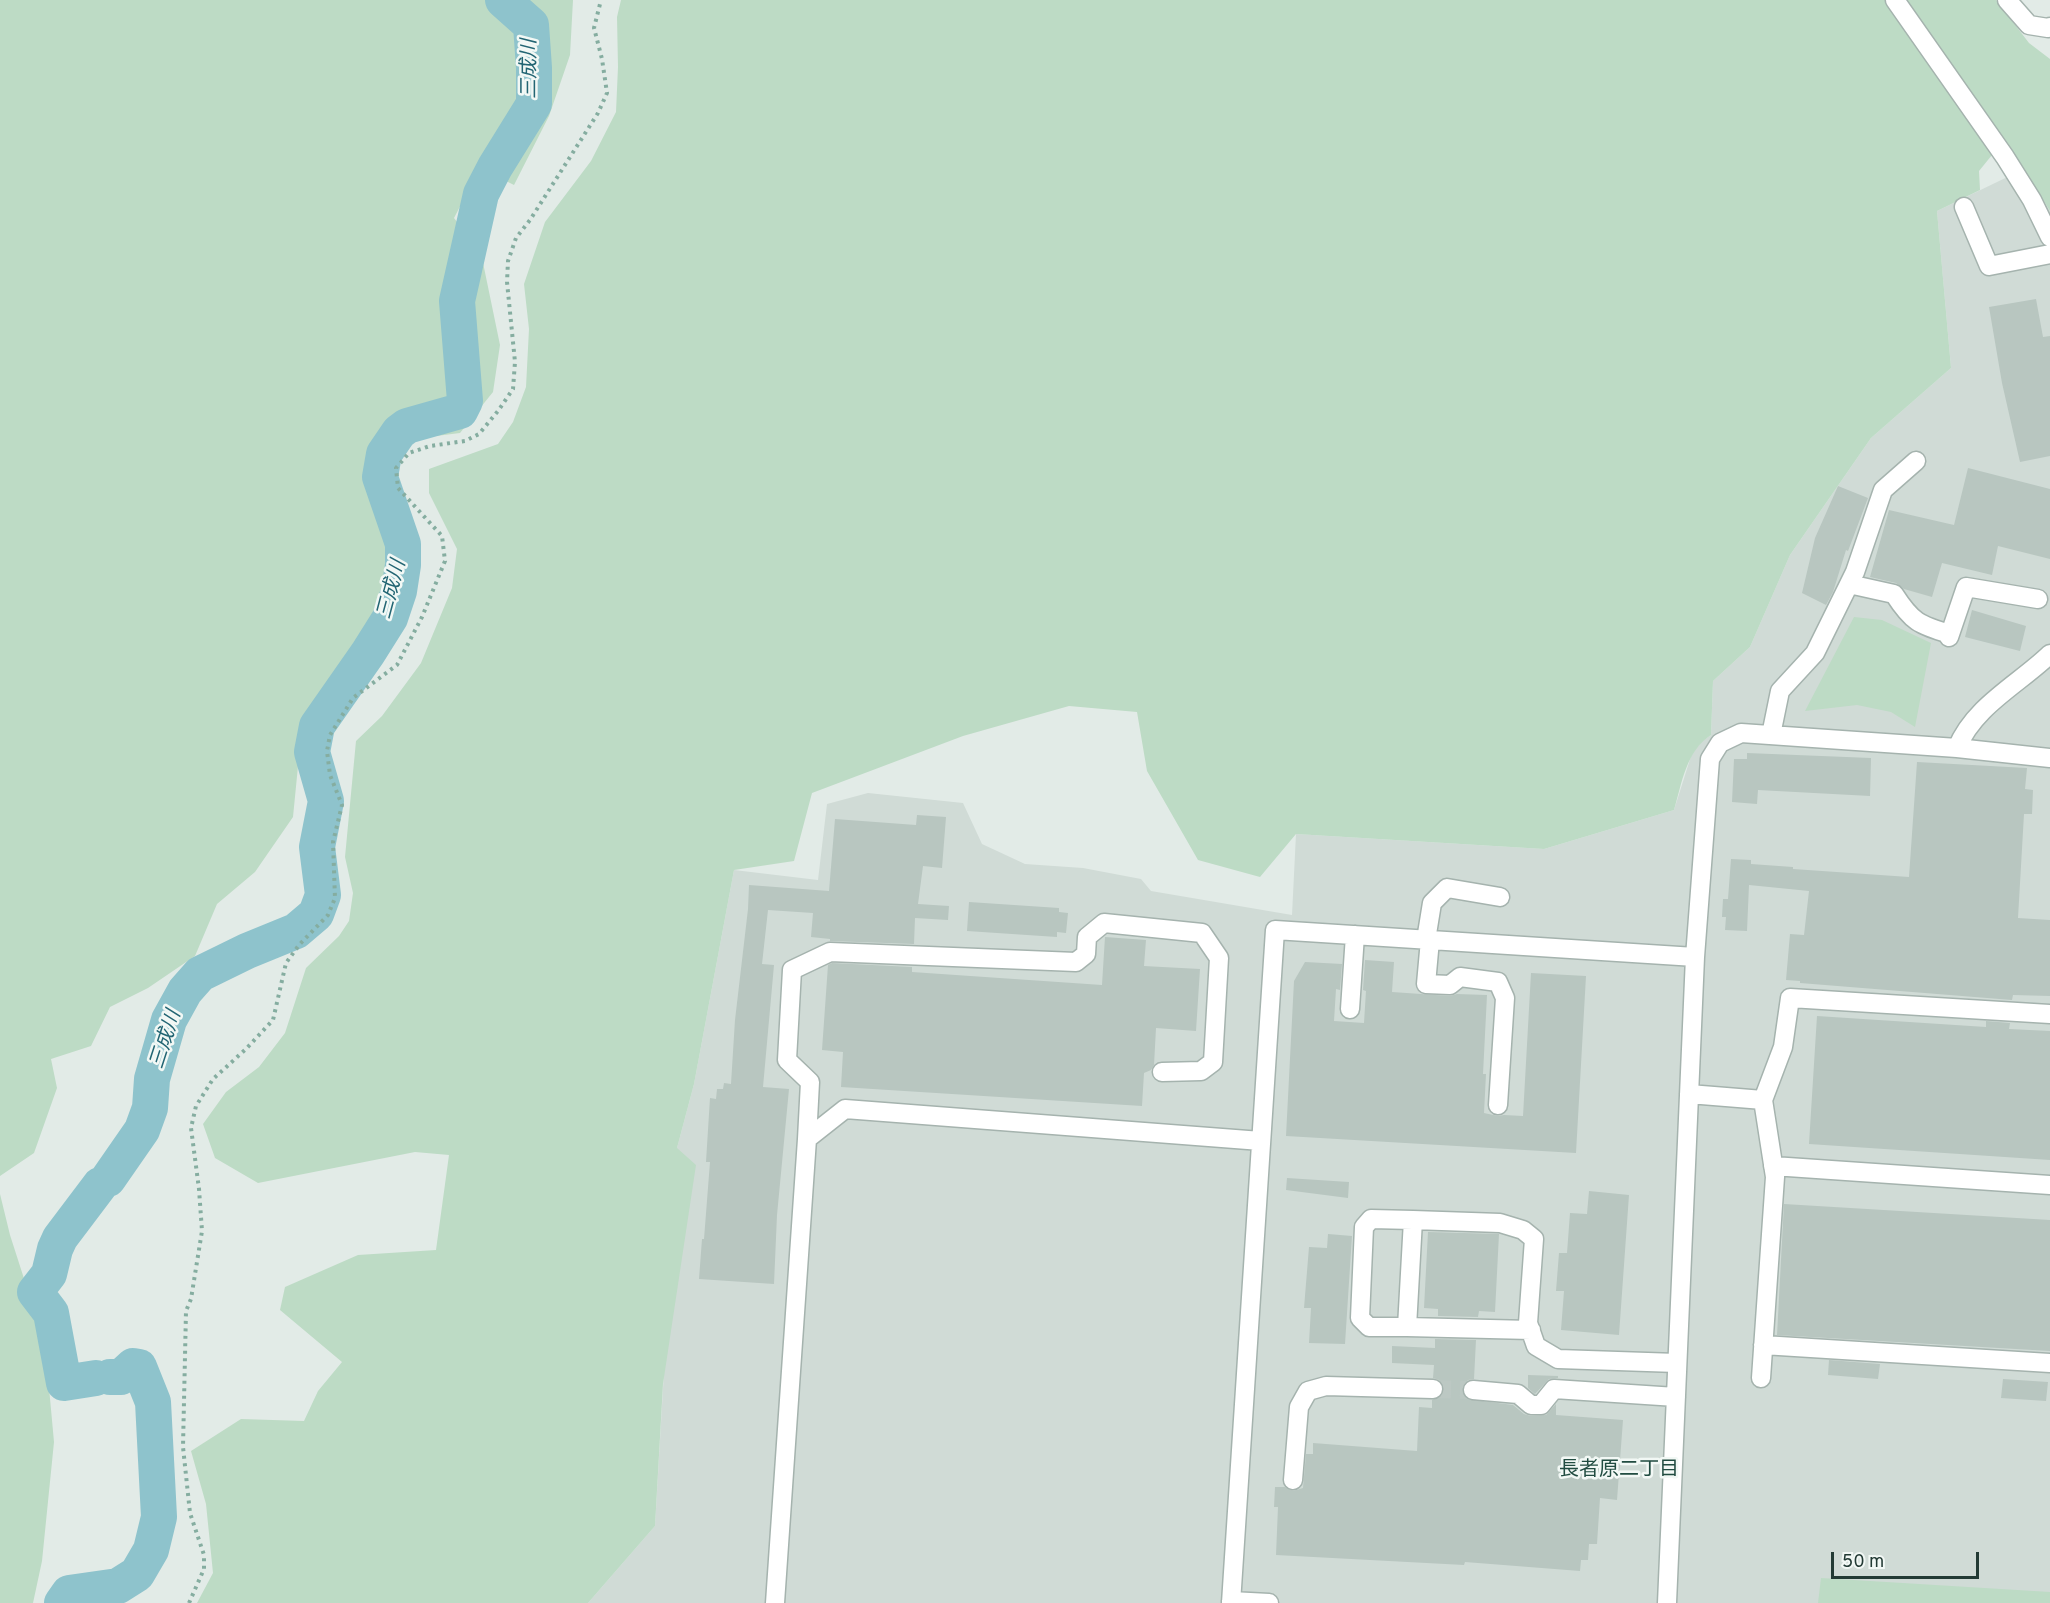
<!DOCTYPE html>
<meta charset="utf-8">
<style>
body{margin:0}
#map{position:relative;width:2050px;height:1603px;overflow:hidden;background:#e2ebe7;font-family:Overpass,sans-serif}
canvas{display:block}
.scale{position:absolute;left:1831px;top:1552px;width:148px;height:27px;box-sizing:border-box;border:3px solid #233b35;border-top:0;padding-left:8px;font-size:18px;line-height:21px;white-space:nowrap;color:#233b35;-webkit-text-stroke:4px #f2f8f5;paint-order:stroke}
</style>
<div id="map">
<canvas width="2050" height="1603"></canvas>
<div class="scale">50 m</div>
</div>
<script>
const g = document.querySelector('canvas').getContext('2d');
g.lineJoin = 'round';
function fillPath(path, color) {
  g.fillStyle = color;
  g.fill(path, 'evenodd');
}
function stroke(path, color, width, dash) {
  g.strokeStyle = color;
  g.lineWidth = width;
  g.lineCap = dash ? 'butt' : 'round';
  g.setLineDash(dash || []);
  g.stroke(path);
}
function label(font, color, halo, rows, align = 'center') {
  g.font = font + ' Overpass,"Noto Sans JP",sans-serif';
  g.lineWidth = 5;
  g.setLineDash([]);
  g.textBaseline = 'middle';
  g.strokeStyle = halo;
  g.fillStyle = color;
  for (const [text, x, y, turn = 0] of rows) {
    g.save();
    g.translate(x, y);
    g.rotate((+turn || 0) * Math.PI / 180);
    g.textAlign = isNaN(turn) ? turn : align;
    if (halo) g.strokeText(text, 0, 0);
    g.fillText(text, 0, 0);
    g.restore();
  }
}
fillPath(new Path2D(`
 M2024,169L2050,211V1603H588L655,1526L677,1148L694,1084L734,870L818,880L827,804L868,793L963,803L982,844L1025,864L1083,868L1141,879L1151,891L1292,915L1296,834L1544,849L1674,810L1692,753L1702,741L1711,735L1713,681L1750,647L1790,555L1871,438L1951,368L1937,211Z`), '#d0dbd6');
fillPath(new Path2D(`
 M0,0H573L570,55L549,116L514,185L480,168L454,218L481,253L500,345L493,392L460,433L396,441L383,469L420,566L407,605L375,665L316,725L299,756L293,817L255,872L217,904L195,956L148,988L110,1007L91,1046L51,1059L57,1088L34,1153L0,1176Z
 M621,0H1886L1992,155L1979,171L1980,190L1937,211L1951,368L1871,438L1790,555L1750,647L1713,681L1711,735C1686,751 1682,783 1674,810L1544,849L1296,834L1260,877L1198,860L1147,771L1137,712L1069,706L963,736L812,793L794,861L734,870L694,1084L677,1148L696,1165L663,1384L655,1526L588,1603H197L213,1573L206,1504L191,1451L241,1419L304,1421L318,1391L342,1362L280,1310L285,1287L358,1255L436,1250L449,1155L415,1152L258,1183L215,1158L203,1124L226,1092L259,1067L285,1033L306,968L339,936L349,921L353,893L345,857L356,741L382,716L421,663L452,588L457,549L429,493V469L498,444L513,422L526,387L529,329L524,284L545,222L591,161L616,112L618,67L617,17Z
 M1901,0H1996L2029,43L2050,59V211L2024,169Z
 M1854,617L1882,620L1931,643L1915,727L1891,712L1857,705L1805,711Z
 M0,1194L10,1235L45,1344L54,1442L42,1561L33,1603H0Z
 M1821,1578L2050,1592V1603H1818Z`), '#bddbc5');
stroke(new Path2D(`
 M108,1179L142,1130L150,1108L152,1079L169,1020L185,991L200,974L247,951L296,931L316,914L323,895L317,847L326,801L312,752L317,726L368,653L390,618L399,591L403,565V544L380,477L384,454L399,432L407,426L460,411L465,401L457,301L481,194L495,167L534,104V68L531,25L503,0
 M96,1378L64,1383L51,1313L35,1292L49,1274L55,1249L60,1238L100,1185
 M62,1603L69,1593L118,1586L137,1574L151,1550L159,1517L153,1402L139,1367L133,1366L121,1377H110`), '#8ec3cc', 36);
fillPath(new Path2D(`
 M2036,299L2043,337L2050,336V456L2020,462L2002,383L1989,307Z
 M1968,468L2050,489V559L1998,546L1992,575L1942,563L1932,597L1904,589L1896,583L1870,577L1889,510L1954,525Z
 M1838,486L1868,498L1848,551L1846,550L1833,592L1826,605L1802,593L1815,538Z
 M1972,610L2026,626L2020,651L1965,637Z
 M1747,753L1871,758L1870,796L1758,790L1757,804L1732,802L1734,759H1747Z
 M1917,762L2027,768L2025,789L2033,790L2032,814H2024L2018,918L2050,920V996L2013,995L2012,1000L1800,983V981L1786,980L1790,934L1804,935L1809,891L1749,885L1747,931L1725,930L1726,917H1722L1723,899H1728L1731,859L1751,860V864L1793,867V869L1909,877Z
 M917,815L946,817L942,868L923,866L918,904L949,906L948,920L915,918L914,944L830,941V939L811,937L813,913L768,910L762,964L774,965L763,1087L789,1089L777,1215L774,1284L699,1279L702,1239H704L710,1162H706L710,1098L716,1099L717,1089H723L724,1083L731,1084L735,1020L748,909L749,885L829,891L835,819L916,825Z
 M969,902L1059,908V912L1068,913L1066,933L1057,932V937L967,931Z
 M1105,937L1146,940L1144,966L1200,969L1196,1031L1156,1028L1154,1065L1151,1070L1144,1073L1142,1106L841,1087L843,1052L822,1050L828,965L832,963L912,967V972L1102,985Z
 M1365,960L1394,962L1392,992L1450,996L1457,994L1487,995L1483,1074H1486L1484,1113L1498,1116L1504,1115L1523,1116L1531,973L1586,976L1576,1153L1286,1136L1294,981L1305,962L1342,964L1340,990L1336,989L1334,1021L1364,1023L1366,991L1363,990Z
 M1817,1016L1986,1027V1021L2010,1023L2009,1029L2050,1031V1160L1809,1144Z
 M1287,1178L1349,1182L1348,1198L1286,1190Z
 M1589,1191L1629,1195L1619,1335L1561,1330L1564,1291H1556L1559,1253H1567L1570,1213L1587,1214Z
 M1784,1204L2050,1220V1351L1777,1335Z
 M1428,1232L1499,1234L1495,1312L1479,1311L1478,1317L1438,1316V1309L1424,1308Z
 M1328,1234L1352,1236L1345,1344L1309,1343L1311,1308H1304L1309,1247L1327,1248Z
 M1435,1339L1476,1340L1474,1379L1468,1380L1462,1388L1463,1395L1467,1399L1513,1405L1524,1414L1531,1416L1546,1415L1556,1404V1415L1623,1420L1617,1500L1600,1498L1597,1544H1589L1588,1560H1581L1580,1571L1465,1562L1464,1565L1276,1555L1278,1507H1274L1275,1487H1285L1293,1491L1303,1488L1306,1454H1313V1443L1417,1451L1419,1407L1432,1408V1400L1442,1395L1444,1389L1439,1380L1433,1378L1434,1365L1392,1363V1346L1435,1348Z
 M1829,1360L1880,1364L1878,1379L1828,1375Z
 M1528,1375L1558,1376V1378L1549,1379L1535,1394L1528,1388Z
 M2003,1379L2048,1382L2046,1401L2001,1398Z`), '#b8c6c0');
stroke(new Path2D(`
 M1433,1389L1473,1390`), '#bcc8c3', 18, [18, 9]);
const minor = new Path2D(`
 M1895,0L2005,157L2032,200L2050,237
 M2007,0L2029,25L2048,28L2050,27
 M1964,207L1989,266L2050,254
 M1849,584L1894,594C1912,622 1919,625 1950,634
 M1949,637L1966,587L2038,599
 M1771,735L1780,691L1815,653L1855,572L1883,490L1916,461
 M1957,748C1974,706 2019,684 2050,654
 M1426,940L1432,903L1447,888L1500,897
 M1430,940L1426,984L1450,985L1460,977L1498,982L1505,998L1498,1105
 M1350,1009L1355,935
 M1689,1094L1763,1100L1775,1177L1761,1378
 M1763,1100L1783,1047L1790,998L2050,1014
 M807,1139L810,1082L787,1060L792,970L830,952L1076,962L1086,954L1087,937L1104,923L1202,933L1219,958L1213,1062L1201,1071L1162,1072
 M1773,1166L2050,1185
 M1407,1327H1369L1360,1318L1364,1227L1371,1219L1413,1220
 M1531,1330L1407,1327L1413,1220L1500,1223L1523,1230L1534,1239L1528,1323L1536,1346L1558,1359L1677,1363
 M1763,1345L2050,1363
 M1473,1390L1518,1394L1531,1405H1541L1554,1389L1676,1397
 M1293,1480L1299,1407L1308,1391L1326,1386L1433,1389
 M1231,1601L1269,1603
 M775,1603L807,1139L845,1109L1261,1141
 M1231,1603L1275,930L1695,957
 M1667,1603L1695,957L1710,759L1720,743L1741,733L1957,748L2050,758`);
stroke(minor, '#a5b3ae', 21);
stroke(new Path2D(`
 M189,1603L204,1569V1555L190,1513L183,1447L186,1311L191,1299L202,1231L199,1189L191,1128L196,1106L213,1079L246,1049L273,1020L286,963L299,945L328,915L335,898L333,842L342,805L330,775L327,751L330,735L353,698L397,665L422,617L445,561L442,536L398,488L396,468L409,453L430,446L465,441L479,434L498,411L513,389L515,362L507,282L508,261L516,238L530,220L598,113L607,93L602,59L594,28L601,0`), '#85ada0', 4, [3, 4.5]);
stroke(minor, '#fff', 18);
label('italic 20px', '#226573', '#f2f8f5', [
 ["三成川",531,69,-90],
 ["三成川",393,590,-75],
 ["三成川",167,1040,-72]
]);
label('20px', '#214c41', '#f2f8f5', [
 ["長者原二丁目",1619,1471]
]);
</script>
